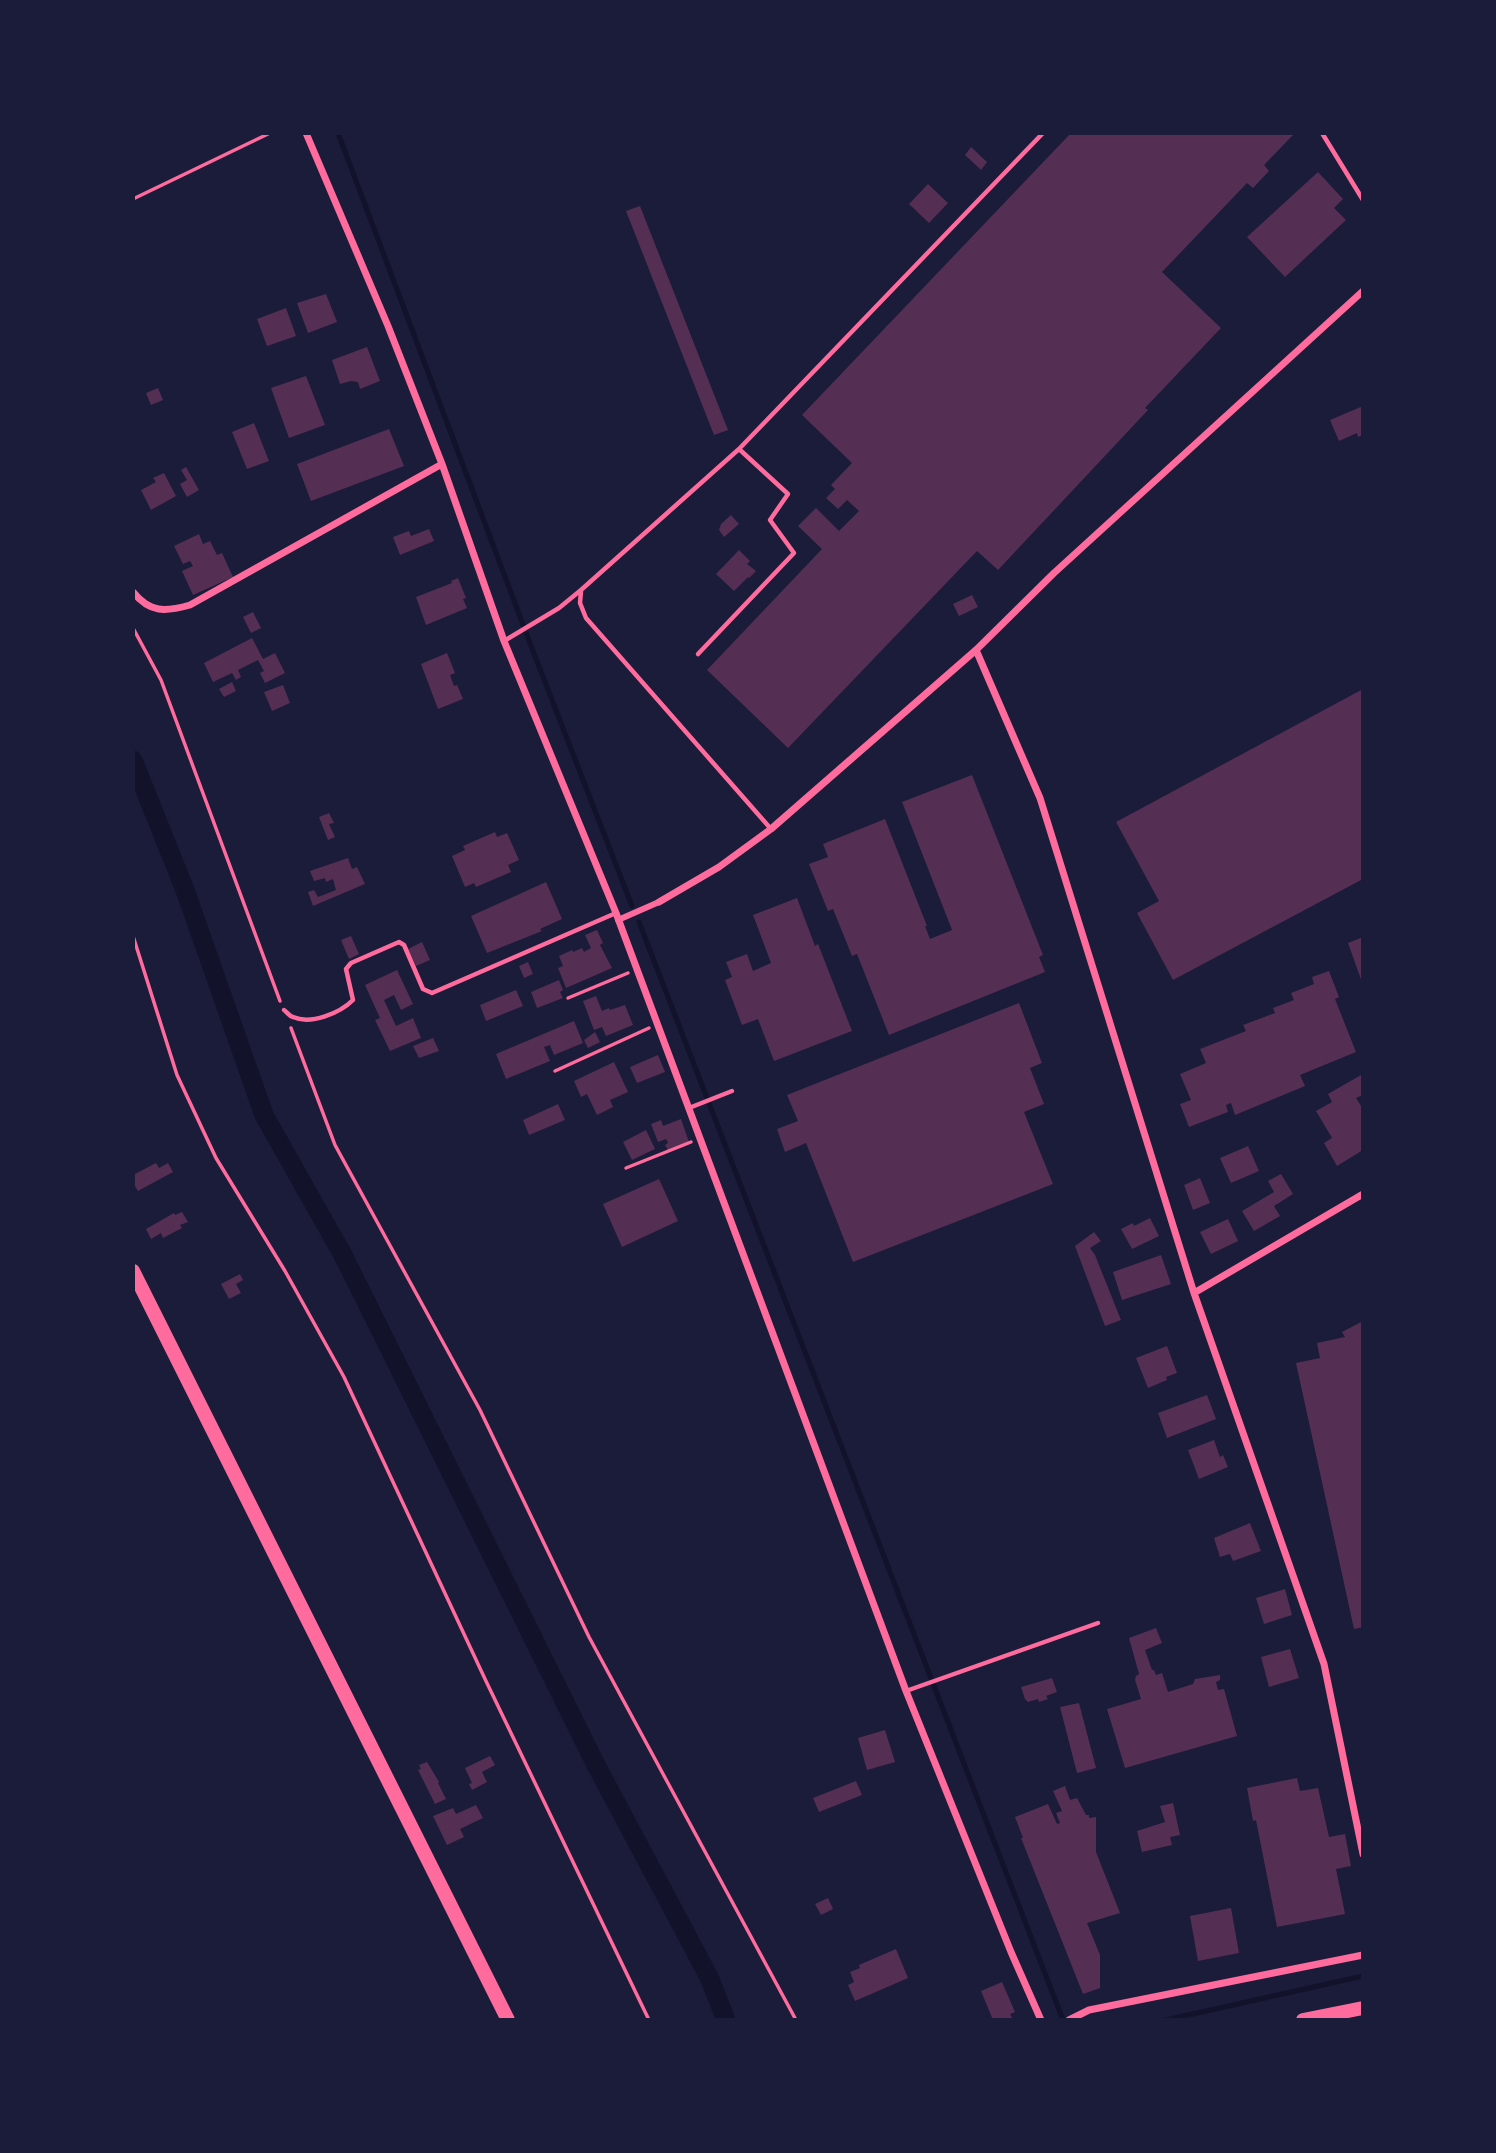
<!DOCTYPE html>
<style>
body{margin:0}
#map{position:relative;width:1496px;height:2153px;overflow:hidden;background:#1b1b3a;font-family:"Source Sans 3",sans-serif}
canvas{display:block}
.frame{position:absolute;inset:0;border:135px solid #1b1b3a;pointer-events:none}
</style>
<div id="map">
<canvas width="1496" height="2153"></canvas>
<div class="frame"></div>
</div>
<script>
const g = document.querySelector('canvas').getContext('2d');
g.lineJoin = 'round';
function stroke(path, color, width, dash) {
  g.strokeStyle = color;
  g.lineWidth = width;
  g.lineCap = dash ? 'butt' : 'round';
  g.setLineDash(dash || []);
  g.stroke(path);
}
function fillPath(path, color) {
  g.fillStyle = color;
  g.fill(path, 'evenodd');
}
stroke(new Path2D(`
 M338,133L533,651L632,906
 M639,922L1063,2020
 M1166,2020L1363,1976`), '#12122b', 5);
stroke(new Path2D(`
 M133,760L185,890L264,1115L344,1257L596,1765L709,1977L726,2020`), '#12122b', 19);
fillPath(new Path2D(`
 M1071,133H1295L1264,165L1269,171L1253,188L1247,183L1162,272L1221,328L1145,408L1148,410L998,570L977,551L788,748L707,670L822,549L798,526L816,508L839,531L859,511L847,500L838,509L826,498L835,489L831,485L852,463L802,415Z
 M971,147L987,162L981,170L965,155Z
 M1318,172L1343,199L1334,208L1346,220L1285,277L1247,237Z
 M928,184L948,203L929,223L909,204Z
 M640,206L728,430L714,435L626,211Z
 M326,294L337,322L308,333L297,303Z
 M286,308L296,336L267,346L257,319Z
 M367,347L380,381L360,389L358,382L351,381L340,384L332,360Z
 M306,376L325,425L289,438L271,388Z
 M158,388L163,400L151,405L146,393Z
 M1363,406V435L1358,437L1357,433L1339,441L1330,420Z
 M254,423L269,461L247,469L232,432Z
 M389,429L404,466L311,501L297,464Z
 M186,467L199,490L187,497L180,484L187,480L181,470Z
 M164,473L176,496L151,510L141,490L156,482L153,478Z
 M731,515L739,524L724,537L719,530L721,524Z
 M429,529L434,541L400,555L393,537L409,531L411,536Z
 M199,534L203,544L210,541L217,555L222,553L233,577L193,595L182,571L193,566L190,561L183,564L174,546Z
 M739,550L750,561L747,564L756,571L749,578L748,577L734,591L716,574Z
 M458,578L466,598L463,599L467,608L426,625L416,597L452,583L451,581Z
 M972,595L978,607L959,616L953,604Z
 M253,612L261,628L251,633L243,617Z
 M252,638L263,659L275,653L285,673L265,683L260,673L264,671L258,660L238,670L241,677L236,680L232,673L213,682L204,663Z
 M447,653L455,673L450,675L454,686L457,685L463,699L438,709L421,664Z
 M232,682L236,691L224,697L219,689Z
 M283,685L290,703L272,711L264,692Z
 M1363,689V879L1173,980L1137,913L1159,901L1116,822Z
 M972,775L1043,955L1039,957L1045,972L889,1035L857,954L852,956L833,909L828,911L809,864L828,857L823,844L885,819L927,926H925L930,939L952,930L902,802Z
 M329,813L334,823L329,824L335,837L328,840L319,817Z
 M495,832L497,837L507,833L519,860L508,865L511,872L476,887L474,883L465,887L452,856L465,850L463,846Z
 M348,858L352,869L357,867L365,884L313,906L308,892L314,890L318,897L336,890L333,879L326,882L325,878L314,881L310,871Z
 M546,882L562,919L540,929L542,931L487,953L471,916Z
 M797,898L815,946L818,944L852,1031L774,1061L758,1019L742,1025L725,980L732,977L726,962L747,954L753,971L771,963L753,915Z
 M597,930L603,943L600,945L612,968L566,988L558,968L563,966L559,956L572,950L573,952L582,948L584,952L591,948L585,935Z
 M351,936L359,954L349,959L341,940Z
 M1363,937V985L1348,943Z
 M422,942L430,960L416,966L408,949Z
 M528,962L533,974L524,978L519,966Z
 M397,970L413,1004L401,1010L394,995L384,1000L396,1026L413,1018L421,1038L390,1051L375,1020L380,1018L365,985Z
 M1329,971L1339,997L1335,999L1356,1052L1300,1075L1305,1086L1235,1115L1231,1103L1226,1105L1228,1112L1189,1127L1180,1104L1191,1100L1180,1074L1206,1063L1200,1049L1246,1031L1243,1025L1275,1013L1273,1008L1294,1000L1291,993L1314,984L1312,977Z
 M559,980L563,990L560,992L563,998L537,1008L531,992Z
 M516,990L523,1006L486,1021L480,1005Z
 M596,996L602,1011L609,1008L610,1010L625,1005L633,1025L606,1036L602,1027L594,1030L583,1001Z
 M1019,1003L1042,1063L1030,1068L1044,1104L1024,1112L1053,1184L853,1262L806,1143L785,1152L777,1129L798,1121L787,1095Z
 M574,1021L583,1043L554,1055L550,1045L544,1047L550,1061L506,1079L496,1054Z
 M595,1032L600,1042L588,1048L584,1040Z
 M433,1038L439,1051L419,1058L413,1046Z
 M658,1055L665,1072L637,1083L630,1067Z
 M614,1062L628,1092L610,1100L613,1107L597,1115L587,1094L581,1097L574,1081Z
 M1361,1075L1363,1095L1356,1098L1363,1109V1150L1337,1166L1324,1143L1332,1138L1316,1111L1332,1102L1328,1094Z
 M558,1104L565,1120L529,1135L523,1120Z
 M681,1119L689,1142L668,1150L665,1145L668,1143L666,1139L658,1142L651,1124L661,1120L663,1126Z
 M646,1130L655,1149L632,1160L623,1142Z
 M1248,1146L1259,1171L1231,1183L1220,1158Z
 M156,1163L159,1168L168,1163L173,1172L138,1191L133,1183V1175Z
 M1281,1174L1293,1194L1274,1206L1280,1216L1254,1231L1242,1211L1274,1192L1268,1181Z
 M1200,1178L1210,1203L1193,1210L1184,1185Z
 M659,1179L678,1221L622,1247L603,1204Z
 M182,1212L188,1222L180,1225L182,1228L163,1238L161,1233L151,1239L146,1229L174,1213L175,1215Z
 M1150,1218L1159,1236L1132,1249L1121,1229L1133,1223L1134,1226Z
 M1228,1219L1238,1241L1211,1254L1200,1232Z
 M1094,1232L1101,1241L1090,1248L1095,1255L1121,1320L1105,1326L1075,1246Z
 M1161,1255L1171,1284L1122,1300L1113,1272Z
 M240,1274L243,1280L236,1284L241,1293L229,1299L221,1284Z
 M1363,1321V1627L1354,1629L1296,1363L1320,1358L1317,1343L1345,1337L1342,1332Z
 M1167,1346L1177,1373L1166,1377L1167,1380L1148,1388L1136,1358Z
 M1207,1395L1216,1419L1167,1438L1158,1413Z
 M1214,1440L1220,1457L1223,1455L1228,1467L1199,1479L1188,1450Z
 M1250,1523L1261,1551L1233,1561L1230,1554L1220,1557L1214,1538Z
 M1285,1589L1292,1615L1264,1624L1256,1598Z
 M1156,1628L1162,1643L1145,1650L1152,1670H1154L1156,1675L1162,1673L1168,1692L1193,1684L1195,1679L1220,1675V1680L1216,1682L1218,1690L1224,1689L1237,1736L1125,1768L1107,1709L1141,1699L1135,1680L1136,1676L1139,1674L1129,1638Z
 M1290,1649L1299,1678L1269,1687L1261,1657Z
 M1052,1678L1057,1692L1046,1696L1048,1699L1039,1702L1038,1699L1028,1702L1025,1699L1021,1687Z
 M1079,1703L1096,1768L1077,1773L1060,1707Z
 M885,1730L895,1762L867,1770L858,1738Z
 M490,1756L495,1765L482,1772L487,1782L472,1790L469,1784L472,1783L465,1768Z
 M427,1762L439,1782L438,1783L446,1799L435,1804L418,1770L421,1769L419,1765Z
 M1297,1778L1300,1791L1318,1788L1329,1837L1345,1834L1351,1866L1336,1869L1345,1914L1277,1927L1256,1820L1253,1821L1247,1788Z
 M856,1781L862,1795L819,1812L813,1798Z
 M1065,1786L1070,1800L1077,1798L1086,1815H1089V1818L1096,1817V1852L1120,1913L1087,1923L1100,1955V1988L1083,1994L1021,1838H1023L1015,1817L1048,1804L1057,1824L1060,1823L1056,1813L1062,1811L1053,1791Z
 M1173,1803L1180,1835L1170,1837L1172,1845L1142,1852L1137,1831L1165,1822L1160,1806Z
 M476,1805L483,1818L460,1829L464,1837L447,1845L433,1816L453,1808L456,1814Z
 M828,1898L833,1909L821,1915L815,1904Z
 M1231,1908L1239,1953L1198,1961L1190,1916Z
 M896,1949L908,1978L855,2001L848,1985L854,1982L850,1972L860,1968L859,1965Z
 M1002,1982L1015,2012L1010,2014L1013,2020H993L981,1991Z`), '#542f53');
stroke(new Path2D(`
 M133,199L270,133
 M133,628L161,680L280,1001
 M133,936L177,1075L216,1158L285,1271L344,1377L485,1679L649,2020
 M568,998L628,973
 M291,1028L335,1145L480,1410L589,1637L796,2020
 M555,1071L649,1028
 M626,1168L691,1142`), '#ff6b9d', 3.5);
stroke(new Path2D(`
 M1322,133L1363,200
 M581,591L580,603L586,618L771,829
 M504,641L559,608L581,590L739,449L1043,133
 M698,654L794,553L770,520L788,494L739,449
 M284,1010C287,1012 289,1016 293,1017C311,1025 340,1013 353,1000L346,969L351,963L399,942L404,945L423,989L432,993L616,913
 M689,1108L732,1091
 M906,1691L1098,1623`), '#ff6b9d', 4.5);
stroke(new Path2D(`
 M618,920L659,902`), '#ff6b9d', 6);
stroke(new Path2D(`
 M306,133L388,326L442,464L504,641L616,913L906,1691L1011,1952L1041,2020
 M133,592C150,613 165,612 190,605L442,464
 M976,650L1040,798L1194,1293L1324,1664L1363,1854
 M659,902L719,867L771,829L976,650L1054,573L1363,291
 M1194,1293L1363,1194
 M1069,2020L1089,2010L1363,1955`), '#ff6b9d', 7);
stroke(new Path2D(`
 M133,1271L508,2020
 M1303,2020L1363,2008`), '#ff6b9d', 14);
</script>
